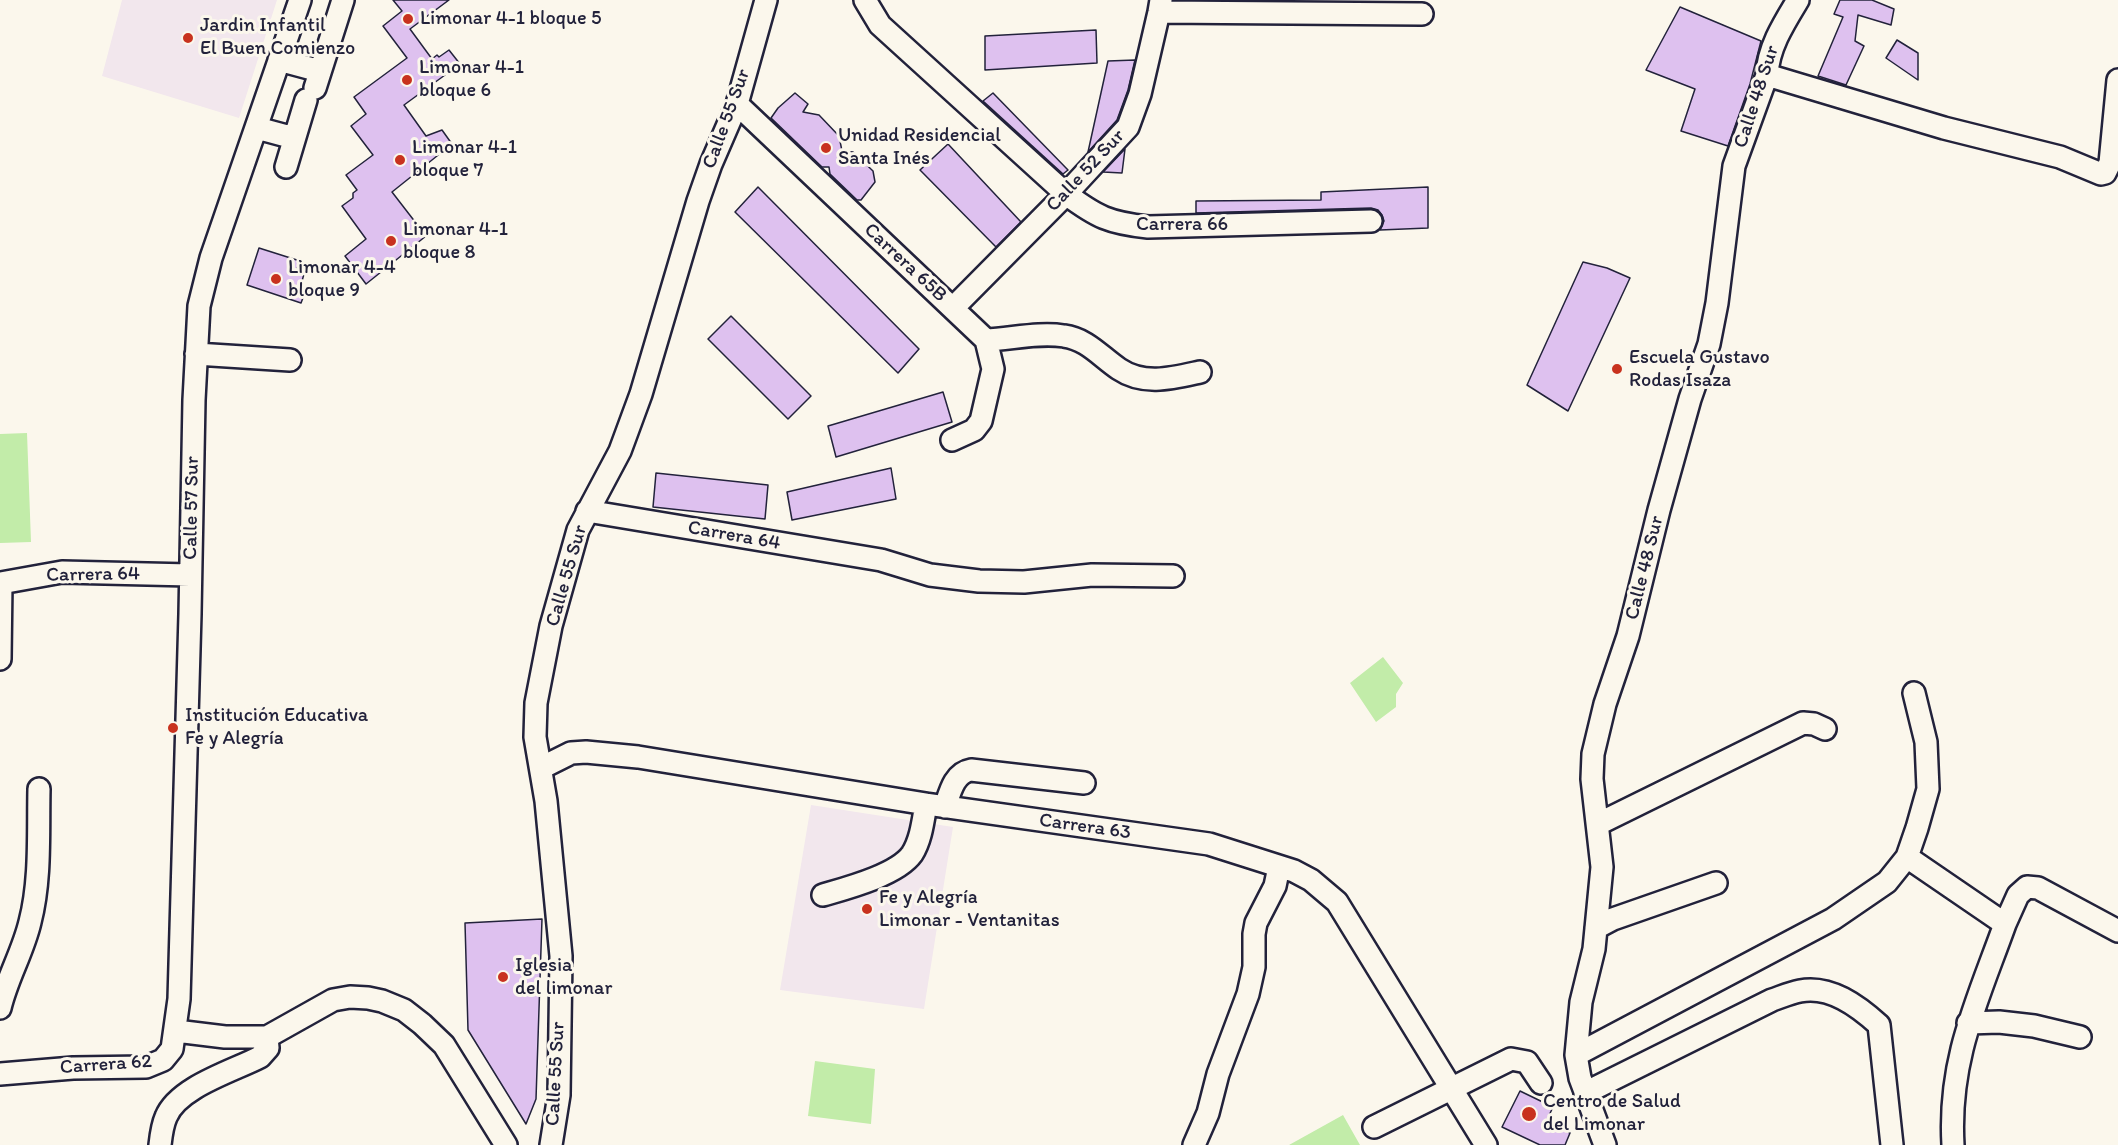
<!DOCTYPE html>
<meta charset="utf-8">
<style>
body{margin:0}
canvas{display:block;background:#fbf7ec}
</style>
<canvas width="2118" height="1145"></canvas>
<script>
const g = document.querySelector('canvas').getContext('2d');
g.lineJoin = 'round';
function fillPath(path, color) {
  g.fillStyle = color;
  g.fill(path, 'evenodd');
}
function stroke(path, color, width, dash) {
  g.strokeStyle = color;
  g.lineWidth = width;
  g.lineCap = dash ? 'butt' : 'round';
  g.setLineDash(dash || []);
  g.stroke(path);
}
function label(font, color, halo, rows, align = 'center') {
  g.font = font + ' Itim,sans-serif';
  g.lineWidth = 6;
  g.setLineDash([]);
  g.textBaseline = 'middle';
  g.strokeStyle = halo;
  g.fillStyle = color;
  for (const [text, x, y, turn = 0] of rows) {
    g.save();
    g.translate(x, y);
    g.rotate((+turn || 0) * Math.PI / 180);
    g.textAlign = isNaN(turn) ? turn : align;
    if (halo) g.strokeText(text, 0, 0);
    g.fillText(text, 0, 0);
    g.restore();
  }
}
fillPath(new Path2D(`
 M122,0H277L239,118L102,76Z
 M811,805L953,827L924,1009L780,990Z`), '#f2e7ed');
fillPath(new Path2D(`
 M27,433L31,542L0,543V434Z
 M1383,657L1403,683L1396,694V707L1376,722L1350,683Z
 M815,1061L875,1069L871,1124L808,1116Z
 M1343,1115L1360,1145H1289Z`), '#c2eca9');
const building = new Path2D(`
 M393,0H449L410,29L432,59L437,55L439,57L449,50L460,64L404,105L426,136L442,130L452,144L392,192L426,236L366,284L345,256L366,239L342,206L353,198V193L357,190L346,175L373,155L351,126L366,114L354,97L407,58L383,26L402,11Z
 M1840,0H1872L1894,9L1891,25L1858,15L1855,41L1864,46L1846,85L1818,76L1843,17L1834,14Z
 M1680,7L1761,41L1750,84L1728,146L1681,131L1695,89L1646,70Z
 M1096,30L1097,63L985,70V36Z
 M1897,40L1918,53V80L1886,58Z
 M1135,60L1128,90L1117,120L1088,152L1108,61Z
 M795,93L808,104L803,112L819,115L839,136L842,151L853,152L873,171L875,182L861,200H857L830,174L829,167H822L771,118L778,108Z
 M993,93L1068,170L1063,174L983,101Z
 M948,144L1021,222L996,247L920,170Z
 M1125,149L1122,173L1103,172Z
 M758,187L919,349L898,373L735,212Z
 M1428,187V228L1380,230L1384,221L1382,215L1378,210L1371,208L1196,213V201L1321,200V192Z
 M259,248L300,261L296,271L304,274L300,288L306,290L301,303L247,285Z
 M1583,262L1607,268L1630,278L1568,411L1527,385Z
 M731,316L811,396L788,419L708,339Z
 M943,392L952,422L836,457L828,426Z
 M891,468L896,499L792,520L787,492Z
 M656,473L768,485L765,519L653,507Z
 M542,919L536,1099L526,1124L468,1030L465,923Z
 M1520,1091L1553,1107L1546,1122L1570,1133L1565,1145H1540L1502,1127Z`);
fillPath(building, '#dec1ef');
stroke(building, '#22223b', 1.5);
const minor = new Path2D(`
 M865,0L880,25L1066,194C1097,217 1109,223 1148,227L1371,221
 M1159,12L1422,14
 M279,60L320,71
 M1767,75L1944,128L2060,157L2101,174L2105,173L2110,163L2118,80
 M315,88L343,0
 M737,104L986,340L993,369L981,421L974,430L952,440
 M257,128L294,138
 M286,167L306,100
 M953,308L1066,194L1128,127L1140,94L1159,12L1161,0
 M986,340C1011,339 1039,332 1064,336C1087,339 1101,357 1119,369C1144,386 1173,378 1200,372
 M196,354L290,360
 M587,511L881,560L930,575L979,581L1024,582L1092,575L1173,576
 M0,659L1,583L62,572L190,575
 M541,768L571,753L586,752L638,757L926,804L1209,844L1294,871L1311,880L1337,902L1486,1145
 M945,807C950,792 954,773 971,770L1084,783
 M1598,824L1803,723L1814,724L1825,729
 M1907,857L2005,924C1977,1002 1948,1060 1953,1145
 M823,895C847,888 897,875 912,854C921,840 923,821 926,804
 M2005,924L2018,895L2027,887L2038,888L2118,931
 M1596,928L1613,919L1716,883
 M0,1008C7,978 23,952 30,922C41,880 38,832 39,789
 M1968,1023L1999,1022L2034,1026L2080,1037
 M176,1031L225,1037H267L333,1000L350,997L368,998L382,1001L404,1010L422,1024L444,1045L506,1145
 M1576,1055L1833,919L1887,882L1907,857L1917,828L1928,789L1926,742L1914,693
 M0,1074L73,1068L146,1067L163,1060L172,1049L179,999L190,614L194,400L199,306L211,258L300,0
 M1585,1093L1772,1000C1781,997 1790,993 1800,991C1830,985 1858,1006 1879,1025L1892,1145
 M1374,1127L1511,1059L1527,1062L1541,1083
 M160,1145C161,1136 162,1126 166,1117C178,1087 233,1071 260,1057L268,1048L267,1037
 M551,1145L559,1095L561,956L546,801L535,737L536,703L551,626L578,530L620,451L641,394L698,201L711,164L737,104L766,0
 M1194,1145L1208,1113L1218,1074L1248,994L1254,967V934L1256,923L1275,886L1279,867
 M1605,1145L1580,1078L1576,1055L1581,1002L1594,949L1602,867L1592,779L1593,754L1605,704L1628,636L1659,510L1690,399L1709,344L1717,303L1734,166L1767,75C1768,48 1784,23 1798,0`);
stroke(minor, '#22223b', 26);
stroke(minor, '#fbf7ec', 21);
for (const [x, y, r, color] of [
 [408,19,6,"#c8321e"],
 [188,38,6,"#c8321e"],
 [407,80,6,"#c8321e"],
 [826,148,6,"#c8321e"],
 [400,160,6,"#c8321e"],
 [391,241,6,"#c8321e"],
 [276,279,6,"#c8321e"],
 [1617,369,6,"#c8321e"],
 [173,728,6,"#c8321e"],
 [867,909,6,"#c8321e"],
 [503,977,6,"#c8321e"],
 [1529,1114,8,"#c8321e"]
]) {
  const dot = new Path2D();
  dot.arc(x, y, r, 0, 2 * Math.PI);
  g.fillStyle = color;
  g.fill(dot);
  stroke(dot, '#fbf7ec', 2);
}
label('20px', '#22223b', '#fbf7ec', [
 ["Limonar 4-1 bloque 5",420,19],
 ["Jardin Infantil",200,26],
 ["El Buen Comienzo",200,49],
 ["Limonar 4-1",419,68],
 ["bloque 6",419,91],
 ["Unidad Residencial",838,136],
 ["Santa Inés",838,159],
 ["Limonar 4-1",412,148],
 ["bloque 7",412,171],
 ["Limonar 4-1",403,230],
 ["bloque 8",403,253],
 ["Limonar 4-4",288,268],
 ["bloque 9",288,291],
 ["Escuela Gustavo",1629,358],
 ["Rodas Isaza",1629,381],
 ["Institución Educativa",185,716],
 ["Fe y Alegría",185,739],
 ["Fe y Alegría",879,898],
 ["Limonar - Ventanitas",879,921],
 ["Iglesia",515,966],
 ["del limonar",515,989],
 ["Centro de Salud",1543,1102],
 ["del Limonar",1543,1125]
], 'left');
label('20px', '#22223b', '#fbf7ec', [
 ["Calle 48 Sur",1757,97,-72],
 ["Calle 55 Sur",727,119,-70],
 ["Calle 52 Sur",1086,171,-47],
 ["Carrera 66",1182,225],
 ["Carrera 65B",905,263,43],
 ["Calle 57 Sur",192,508,-89],
 ["Carrera 64",734,536,10],
 ["Calle 48 Sur",1645,568,-76],
 ["Carrera 64",93,575,-1],
 ["Calle 55 Sur",567,576,-74],
 ["Carrera 63",1085,827,8],
 ["Carrera 62",106,1065,-4],
 ["Calle 55 Sur",556,1074,-87]
]);
</script>
